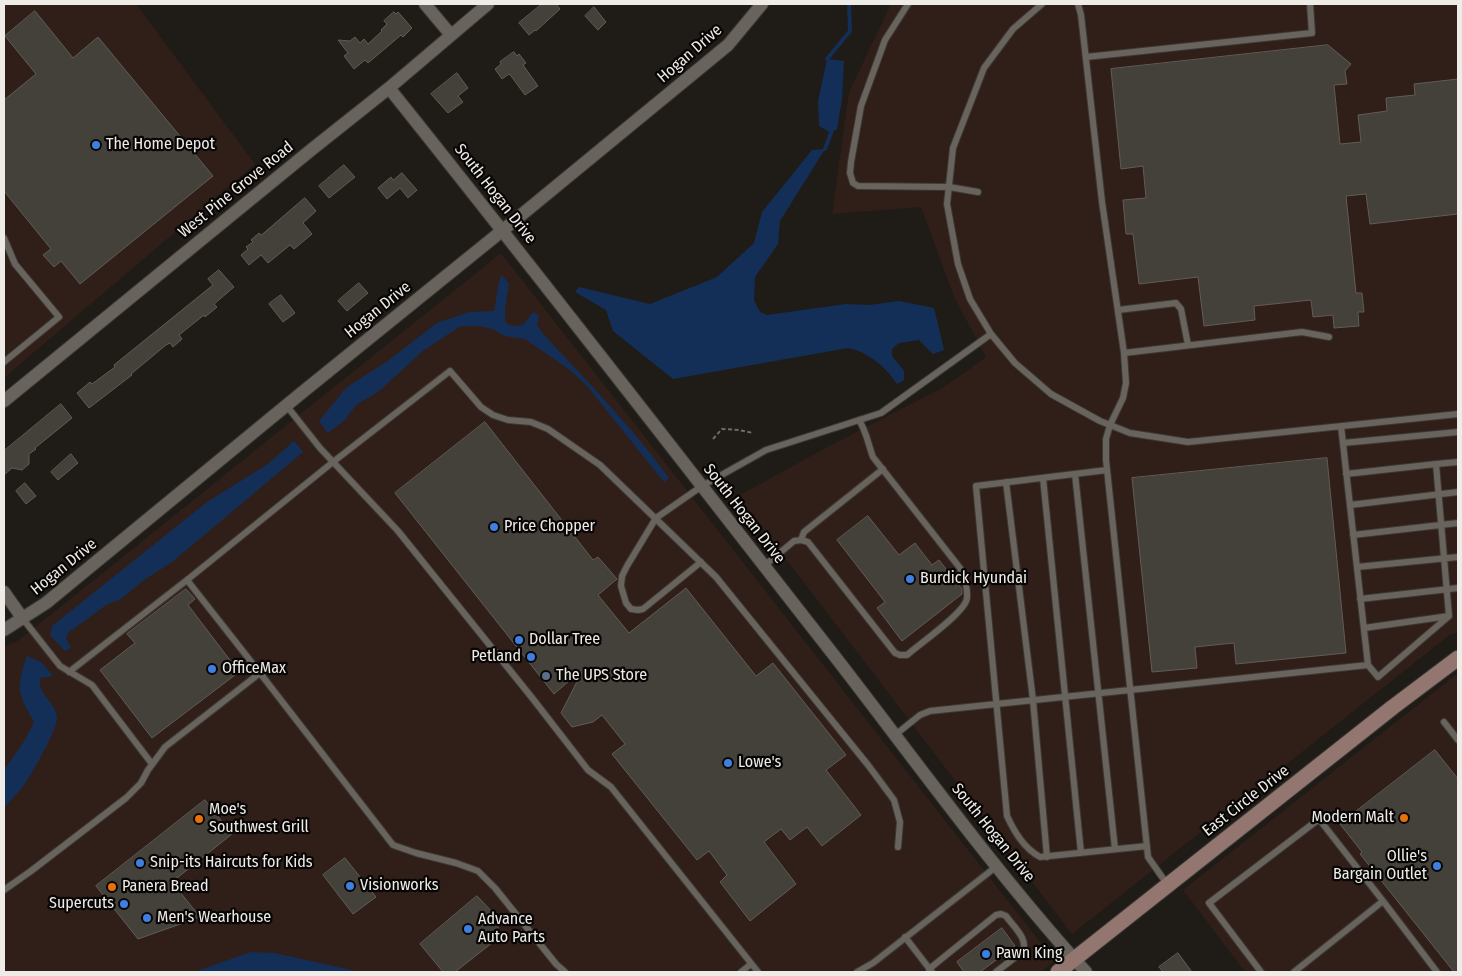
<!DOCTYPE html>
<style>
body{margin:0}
#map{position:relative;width:1462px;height:976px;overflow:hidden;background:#1f1b16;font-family:"Fira Sans Condensed",sans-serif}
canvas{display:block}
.frame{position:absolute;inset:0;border:5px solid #efece8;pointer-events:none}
</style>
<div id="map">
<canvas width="1462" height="976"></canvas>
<div class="frame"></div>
</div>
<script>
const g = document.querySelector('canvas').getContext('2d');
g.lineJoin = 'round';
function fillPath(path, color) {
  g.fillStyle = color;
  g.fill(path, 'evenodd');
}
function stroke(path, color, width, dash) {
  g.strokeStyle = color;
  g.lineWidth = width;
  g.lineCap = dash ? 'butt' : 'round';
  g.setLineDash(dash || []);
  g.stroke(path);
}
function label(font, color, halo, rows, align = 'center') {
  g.font = font + ' "Fira Sans Condensed",sans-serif';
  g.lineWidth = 4.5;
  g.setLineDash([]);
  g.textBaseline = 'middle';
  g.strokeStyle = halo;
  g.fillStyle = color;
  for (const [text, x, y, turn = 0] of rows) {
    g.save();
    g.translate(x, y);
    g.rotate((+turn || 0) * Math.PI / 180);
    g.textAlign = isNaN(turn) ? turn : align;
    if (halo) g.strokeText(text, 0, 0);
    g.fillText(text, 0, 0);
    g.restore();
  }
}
fillPath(new Path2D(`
 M4,4H136L255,164L4,378Z
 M891,4H1458V633L1451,634L1072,934L738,496L831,445L944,387L986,357L954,297L921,207L832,214L849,92Z
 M501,253L1055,961L1041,972H4V647L19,640Z
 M1458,673V972H1245L1183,890Z`), '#301e19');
fillPath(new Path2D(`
 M827,59L844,61L842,99L837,129L831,133L819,126L818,101Z
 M825,149L780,221L778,244L755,277L754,300L760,312L767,315L846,304L869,305L899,301L934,308L944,350L933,354L919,340L899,343L892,349V356L904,371V380L897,384C886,367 868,352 848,348L673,379L613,331L606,310L575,292L579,287L650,304L717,277L754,243L762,212L812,150Z
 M501,275L509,283L505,309V322L512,326L523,325L533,312L539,315L537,325L544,335C587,381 632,427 669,478L664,482L587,386L570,370L525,339L505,336L492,329L478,326H461L424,350L378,392L356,405L345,420L328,433L319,421L346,388L389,360L437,323L469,312L494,311C497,298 497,286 501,275Z
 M294,441L303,452L172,562L144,580L121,599L106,605L68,633L66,638L71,648L65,651L50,635L52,626L207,502L268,464Z
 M27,656L41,662L53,676L40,678C38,697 57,702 57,719C56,732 30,777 22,788C16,795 10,801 4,808V770L25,740L34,722C17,691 16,690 27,656Z
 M251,952L275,953L361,972H194Z`), '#142f57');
stroke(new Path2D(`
 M827,59L850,31L849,4
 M825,149L831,133`), '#142f57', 4);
const building = new Path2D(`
 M542,4H556L560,9L536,31L535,30L529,35L519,23Z
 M594,7L606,22L598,30L585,16Z
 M35,11L73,58L98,37L213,176L80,284L61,261L54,267L43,255L51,249L4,191V100L36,74L5,36Z
 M394,12L396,14L398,12L412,28L403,37L401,35L368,63L365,60L354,69L344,56L348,53L338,40L350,41L355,37L360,43L364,39L368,44L382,31L381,30L387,24L384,21Z
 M1328,45L1351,64L1345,71L1347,84L1334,85L1340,144L1361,142L1358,115L1387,111L1386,98L1415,95L1414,84L1458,79V214L1370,224L1366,194L1346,196L1356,293H1362L1364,312H1358L1359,326L1334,328L1333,315L1313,317L1311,300L1254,306L1255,320L1204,326L1198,277L1139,284L1133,234H1126L1123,200L1146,198L1143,166L1121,169L1111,69Z
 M514,52L517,56L519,54L526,63L523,65L538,86L525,95L511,76L509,74L502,79L495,69L501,64L500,62Z
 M457,73L468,88L458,96L463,102L448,113L431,94Z
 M344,165L355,177L329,198L319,186Z
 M402,173L417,190L408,198L400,188L387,199L378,188L391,177L393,180Z
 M305,198L316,211L303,223L312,234L294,249L290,245L268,263L261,255L249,265L241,255L248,249L246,247L253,242L251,240L259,233L261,235Z
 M219,270L234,287L214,304L217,307L205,317L204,315L179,335L182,339L173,347L170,343L166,345L131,374L132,375L89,408L77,393L90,382L92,384L115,367L114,365L213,285L208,279Z
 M359,283L368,293L347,311L338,301Z
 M281,295L295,313L283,322L269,304Z
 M61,404L72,418L35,448L36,449L29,454V464L22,470L12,468L4,475V451Z
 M485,422L593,560L598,557L617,579L598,595L629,633L686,588L756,676L773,663L846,755L826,770L861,815L822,846L807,827L790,840L781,829L764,842L796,884L750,921L720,882L727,875L709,851L697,860L612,754L625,744L602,715L593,722L572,727L561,713L584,668L554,694L395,493Z
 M71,454L78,463L58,480L51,472Z
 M1327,458L1346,653L1236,664L1234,643L1195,647L1197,668L1152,672L1132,478Z
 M25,483L36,496L26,504L16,491Z
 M868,516L899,555L915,543L932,565L939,560L962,589V594L902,641L877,608L885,602L837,540Z
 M186,589L195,599L188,605L239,672L152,738L100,670L135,643L127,634Z
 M1435,750L1458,779V972H1454L1360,854L1362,852L1340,824Z
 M205,800L232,834L172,882L200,917L138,939L96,886Z
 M345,858L376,897L353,914L323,875Z
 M477,896L499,919L497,939L455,972H443L420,944Z
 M1002,928L1015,946L980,972H964L957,962Z
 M1178,953L1192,972H1163L1159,967Z`);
fillPath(building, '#44403a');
stroke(building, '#615c55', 1);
const lane = new Path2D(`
 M908,4L885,40L861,106L851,162L850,173L853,183L858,186L949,187L978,192
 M1042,4L1013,29L984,68L953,148L947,204L958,264L970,299L991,334L1015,363L1051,394L1100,421L1130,433L1188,442L1458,414
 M1078,4L1081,15L1102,202L1124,353L1126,383L1123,398L1110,425L1106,439V460L1148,857L1167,884
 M1086,57L1312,33L1310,4
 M4,238L15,264L59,317L4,362
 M1118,310L1176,303L1181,309L1188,345
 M1124,353L1302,332L1329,337
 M286,405L320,448L398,531L533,699L588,770L611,787L758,972
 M1343,443L1458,432
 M1107,470L976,486L1007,816C1015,833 1024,848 1040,857L1147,846
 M1075,474L1115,849
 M1346,474L1436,464
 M1043,478L1081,853
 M1006,482L1033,700L1047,857
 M1350,505L1458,492
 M1353,535L1458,523
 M801,540L804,532L883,469
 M701,562L643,609L638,610L631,609L626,603L621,586L622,576L627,566L656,518L702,486L766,450L881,413L991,334
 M764,566L794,541L801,540L808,542L895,653L900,655H907C919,644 966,612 967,598C968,588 964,577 960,568L873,457C868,444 867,433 859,420
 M1357,567L1458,557
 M187,580L333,462L450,371L481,407L493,415L508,420L531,422L548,429L600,465L716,577L868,765L894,800L900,822L898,847
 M1360,599L1458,588
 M23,619L60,666L92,685L152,764
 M1364,628L1449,616
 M1368,665L1378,677L1449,616L1436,464L1458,462
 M69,672L187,580L260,673
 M1444,722L1458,740
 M895,735L920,715L930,711L1368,665L1341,426
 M4,890L31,871L126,798L141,783L148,770L165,747L260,673L393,845L416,853L456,863L478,871L495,888L556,964L565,972
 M905,937L932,972
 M929,969L996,915L1001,914L1006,916C1012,925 1030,940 1022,952L996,972
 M741,972L751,964
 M857,972L873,963L997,866
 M1261,972L1209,903L1319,819L1383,901
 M1294,972L1383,901L1437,972`);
const street = new Path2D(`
 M425,4L451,35
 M389,88C539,275 685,465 833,654C916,761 995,872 1086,972
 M4,401L311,150L389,88L488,4
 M4,592L23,619
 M4,630L46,603L299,395L503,230L728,45L762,4`);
const secondary = new Path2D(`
 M1058,972L1393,707L1458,658`);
stroke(lane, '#3c3935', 8);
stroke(street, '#3c3935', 14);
stroke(secondary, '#3c3935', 17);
stroke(new Path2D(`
 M713,439L722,429L739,430L753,433`), '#6f6c67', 2, [4, 2.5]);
stroke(lane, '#68635c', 6);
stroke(street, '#68635c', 12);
stroke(secondary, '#947670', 15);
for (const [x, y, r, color] of [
 [96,145,5,"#3f7fe0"],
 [494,527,5,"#3f7fe0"],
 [910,579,5,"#3f7fe0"],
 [519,640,5,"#3f7fe0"],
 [531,657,5,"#3f7fe0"],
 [212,669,5,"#3f7fe0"],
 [546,676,5,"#5c6f8a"],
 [728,763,5,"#3f7fe0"],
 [1404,818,5,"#e8710a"],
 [199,819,5,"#e8710a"],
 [140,863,5,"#3f7fe0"],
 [1437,866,5,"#3f7fe0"],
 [350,886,5,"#3f7fe0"],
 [112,887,5,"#e8710a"],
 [124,904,5,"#3f7fe0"],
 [147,918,5,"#3f7fe0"],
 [468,929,5,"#3f7fe0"],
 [986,954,5,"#3f7fe0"]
]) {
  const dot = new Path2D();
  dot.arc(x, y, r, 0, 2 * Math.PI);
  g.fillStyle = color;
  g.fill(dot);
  stroke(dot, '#080605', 2);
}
label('16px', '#efece8', '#080605', [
 ["Hogan Drive",690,54,-41],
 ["West Pine Grove Road",236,190,-39],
 ["South Hogan Drive",495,194,52],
 ["Hogan Drive",378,310,-39],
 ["South Hogan Drive",744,514,52],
 ["Hogan Drive",64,567,-39],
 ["East Circle Drive",1246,801,-38],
 ["South Hogan Drive",993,833,51]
]);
label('16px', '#efece8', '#080605', [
 ["The Home Depot",106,145],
 ["Price Chopper",504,527],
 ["Burdick Hyundai",920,579],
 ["Dollar Tree",529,640],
 ["Petland",521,657,"right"],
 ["OfficeMax",222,669],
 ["The UPS Store",556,676],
 ["Lowe's",738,763],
 ["Moe's",209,810],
 ["Southwest Grill",209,828],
 ["Modern Malt",1394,818,"right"],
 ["Ollie's",1427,857,"right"],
 ["Bargain Outlet",1427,875,"right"],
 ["Snip-its Haircuts for Kids",150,863],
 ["Visionworks",360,886],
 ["Panera Bread",122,887],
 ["Supercuts",114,904,"right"],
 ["Men's Wearhouse",157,918],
 ["Advance",478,920],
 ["Auto Parts",478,938],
 ["Pawn King",996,954]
], 'left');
</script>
